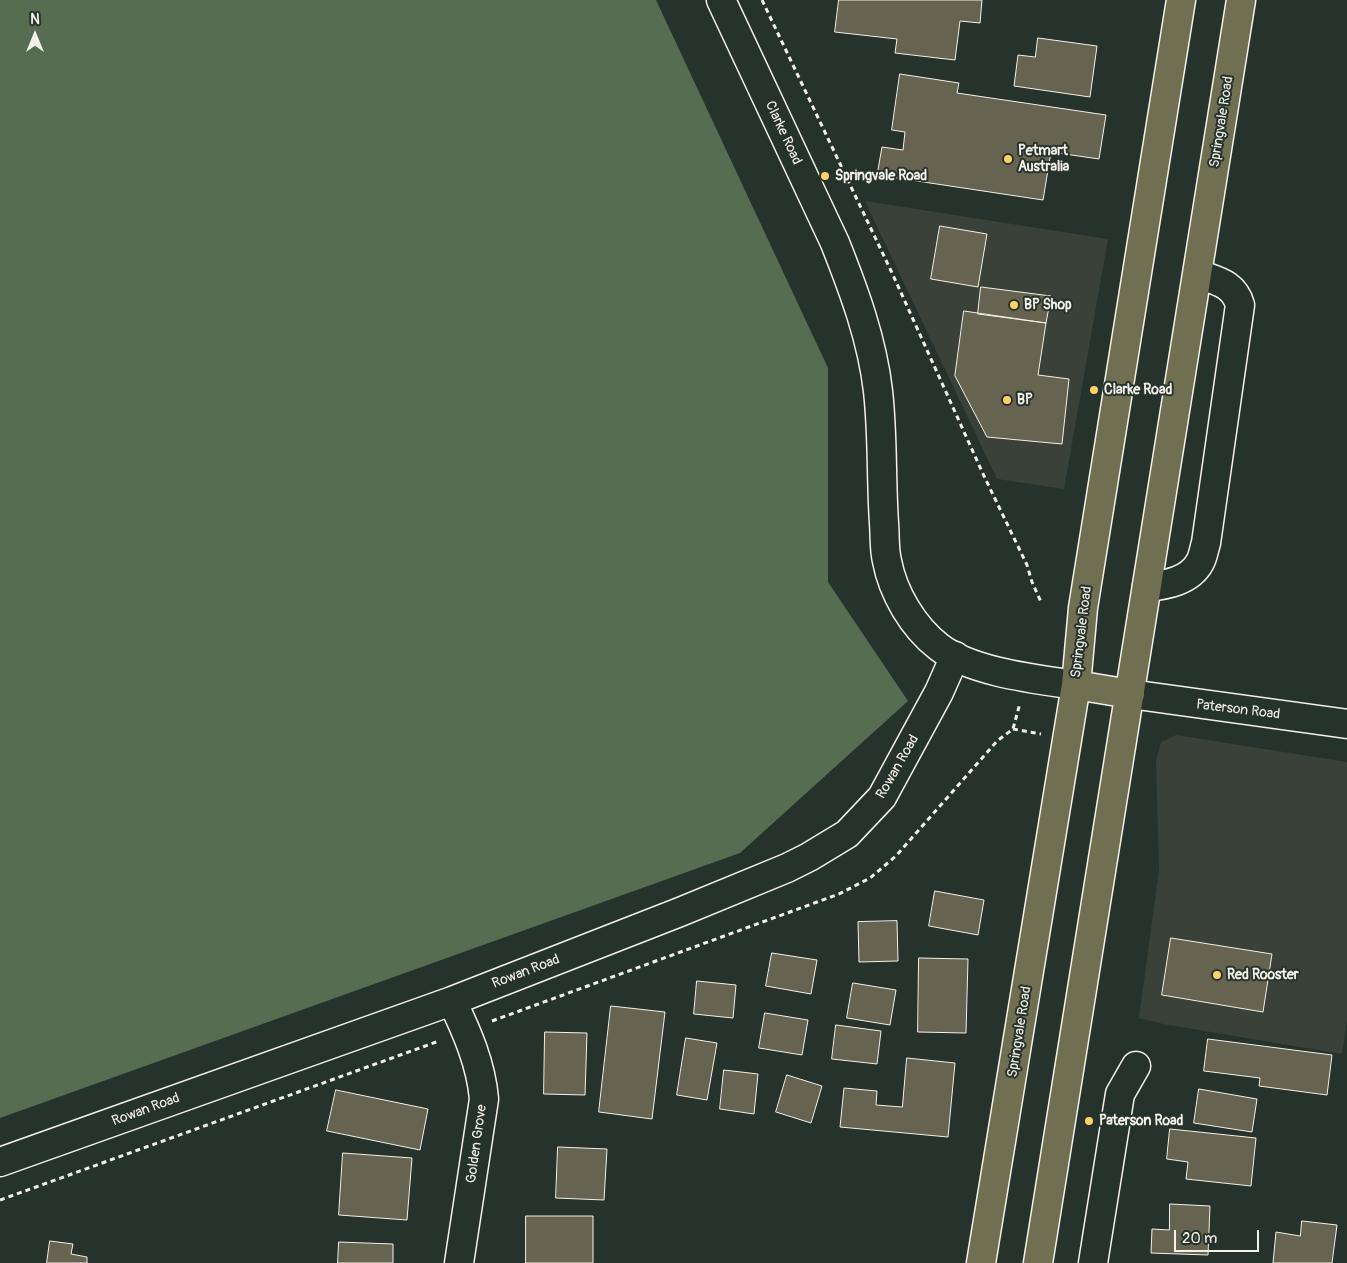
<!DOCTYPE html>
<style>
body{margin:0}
#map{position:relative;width:1347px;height:1263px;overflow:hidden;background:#26332d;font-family:Pangolin,sans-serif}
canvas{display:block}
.north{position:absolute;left:10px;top:10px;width:50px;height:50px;-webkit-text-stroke:4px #26332d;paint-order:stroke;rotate:0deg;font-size:14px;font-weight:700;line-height:20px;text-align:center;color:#f4f1e8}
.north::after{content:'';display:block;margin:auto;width:18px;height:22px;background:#f4f1e8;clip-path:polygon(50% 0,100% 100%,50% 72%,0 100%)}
.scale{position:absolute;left:1174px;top:1230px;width:85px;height:22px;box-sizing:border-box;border:2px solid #f4f1e8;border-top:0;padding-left:6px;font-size:15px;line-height:18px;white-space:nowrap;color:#f4f1e8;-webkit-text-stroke:4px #26332d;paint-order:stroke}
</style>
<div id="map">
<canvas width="1347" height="1263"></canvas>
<div class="north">N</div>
<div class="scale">20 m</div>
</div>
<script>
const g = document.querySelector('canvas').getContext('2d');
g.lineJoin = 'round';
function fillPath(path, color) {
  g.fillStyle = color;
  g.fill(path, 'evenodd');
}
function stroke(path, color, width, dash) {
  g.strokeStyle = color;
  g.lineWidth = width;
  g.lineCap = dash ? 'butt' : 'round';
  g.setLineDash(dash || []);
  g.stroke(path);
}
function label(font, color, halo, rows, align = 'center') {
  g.font = font + ' Pangolin,sans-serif';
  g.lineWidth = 4;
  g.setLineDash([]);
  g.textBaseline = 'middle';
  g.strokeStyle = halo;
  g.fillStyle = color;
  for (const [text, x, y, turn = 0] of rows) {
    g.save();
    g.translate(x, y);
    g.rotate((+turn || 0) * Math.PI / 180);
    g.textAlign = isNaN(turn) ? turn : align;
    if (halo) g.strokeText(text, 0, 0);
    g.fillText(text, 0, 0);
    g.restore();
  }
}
fillPath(new Path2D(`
 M865,201L1108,239L1064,489L997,479Z
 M1176,735L1347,762V1020L1342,1054L1163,1024L1139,1018L1159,870L1156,761L1161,742Z`), '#394138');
fillPath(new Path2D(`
 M0,0H656L828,368V582L908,701L740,853L0,1118Z`), '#566d52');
const building = new Path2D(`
 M839,0H982L980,23L960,21L955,60L895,53L897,39L835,32Z
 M1038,38L1097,46L1090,97L1014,86L1018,55L1035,57Z
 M900,74L959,83L957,93L1106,115L1099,159L1051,152L1043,200L877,175L882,147L903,150L905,132L892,130Z
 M940,226L987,234L978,287L931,279Z
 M981,287L1051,296L1046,323L978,314Z
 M964,311L1046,323L1038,375L1069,379L1062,444L987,437L955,376Z
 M935,891L984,900L978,935L929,926Z
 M897,921L898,961L859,962L858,922Z
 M1171,938L1272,954L1263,1012L1162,995Z
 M772,953L817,960L811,994L766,986Z
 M919,958L968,959L966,1033L918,1032Z
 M697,981L736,985L733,1018L694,1014Z
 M853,983L896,990L890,1025L847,1018Z
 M611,1006L665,1012L652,1119L599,1112Z
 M765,1013L808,1020L802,1055L759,1048Z
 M836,1025L881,1031L877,1064L832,1059Z
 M545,1032L587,1033L585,1095L544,1094Z
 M686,1038L717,1043L707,1100L677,1095Z
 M1208,1039L1332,1055L1327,1095L1259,1086L1260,1078L1204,1071Z
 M907,1058L955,1063L948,1137L840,1127L844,1088L877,1091L876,1105L902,1107Z
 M724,1070L758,1074L754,1114L720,1109Z
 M787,1075L822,1086L811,1123L776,1112Z
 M1199,1089L1257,1099L1252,1132L1194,1123Z
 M336,1090L428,1109L420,1150L327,1131Z
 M1170,1129L1256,1138L1251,1186L1186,1179L1188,1162L1167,1159Z
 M558,1147L607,1149L604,1200L556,1198Z
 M343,1153L412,1158L407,1220L339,1215Z
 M1170,1204L1210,1206L1208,1255L1151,1253L1152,1229L1169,1230Z
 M526,1216H593V1263H526Z
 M1302,1221L1337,1225L1332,1263H1273L1276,1232L1300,1236Z
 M50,1241L73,1244L71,1254L87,1257V1263H47Z
 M339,1242L393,1244V1263H338Z`);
fillPath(building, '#666350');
stroke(building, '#f4f1e8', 1);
const minor = new Path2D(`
 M1147,587C1166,585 1190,581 1200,562C1203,557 1204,549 1206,543L1240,305C1234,283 1216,281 1198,274
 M452,1001C467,1032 481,1064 484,1099L459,1263
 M0,1162L452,1001L680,912L787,868L809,857L847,834L882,797L939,692L955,656
 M1093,1263L1120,1094L1136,1066`);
const tertiary = new Path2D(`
 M1130,694L1347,724`);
const secondary = new Path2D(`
 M721,0L835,243C854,291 872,339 878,391C883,435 881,479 884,523C885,535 884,549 887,561C893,593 913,627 939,647C971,672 1035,679 1076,685`);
const trunk = new Path2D(`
 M1076,685L1130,694
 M981,1263L1076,685L1083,608L1181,0
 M1038,1263L1241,0`);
stroke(minor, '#f4f1e8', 31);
stroke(tertiary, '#f4f1e8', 31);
stroke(secondary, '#f4f1e8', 31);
stroke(trunk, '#f4f1e8', 31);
stroke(new Path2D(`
 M762,0L893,275L984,476L1027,565L1032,582L1041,602
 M1013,729L1041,734
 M492,1021L839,894L870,878L896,856L997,741L1013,729L1020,703
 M0,1200L439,1041`), '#f4f1e8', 3, [5, 4]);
stroke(minor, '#26332d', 28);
stroke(tertiary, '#26332d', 28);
stroke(secondary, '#26332d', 28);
stroke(trunk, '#716f52', 28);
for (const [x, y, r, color] of [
 [1008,159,5,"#ffd166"],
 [825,176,5,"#ffd166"],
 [1014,305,5,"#ffd166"],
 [1094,390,5,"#ffd166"],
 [1007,400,5,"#ffd166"],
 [1217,975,5,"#ffd166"],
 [1089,1121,5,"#ffd166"]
]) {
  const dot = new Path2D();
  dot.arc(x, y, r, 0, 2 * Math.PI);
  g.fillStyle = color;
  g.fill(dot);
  stroke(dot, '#26332d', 2);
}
label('14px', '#f4f1e8', '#26332d', [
 ["Springvale Road",1222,122,-81],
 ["Clarke Road",783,133,65],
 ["Springvale Road",1082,632,-83],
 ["Paterson Road",1238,710,7],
 ["Rowan Road",898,767,-60],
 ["Rowan Road",526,972,-21],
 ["Springvale Road",1020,1032,-81],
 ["Rowan Road",146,1110,-20],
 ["Golden Grove",477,1144,-82]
]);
label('bold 14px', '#f4f1e8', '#26332d', [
 ["Petmart",1018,151],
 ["Australia",1018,167],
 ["Springvale Road",835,176],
 ["BP Shop",1024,305],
 ["Clarke Road",1104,390],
 ["BP",1017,400],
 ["Red Rooster",1227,975],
 ["Paterson Road",1099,1121]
], 'left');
</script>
